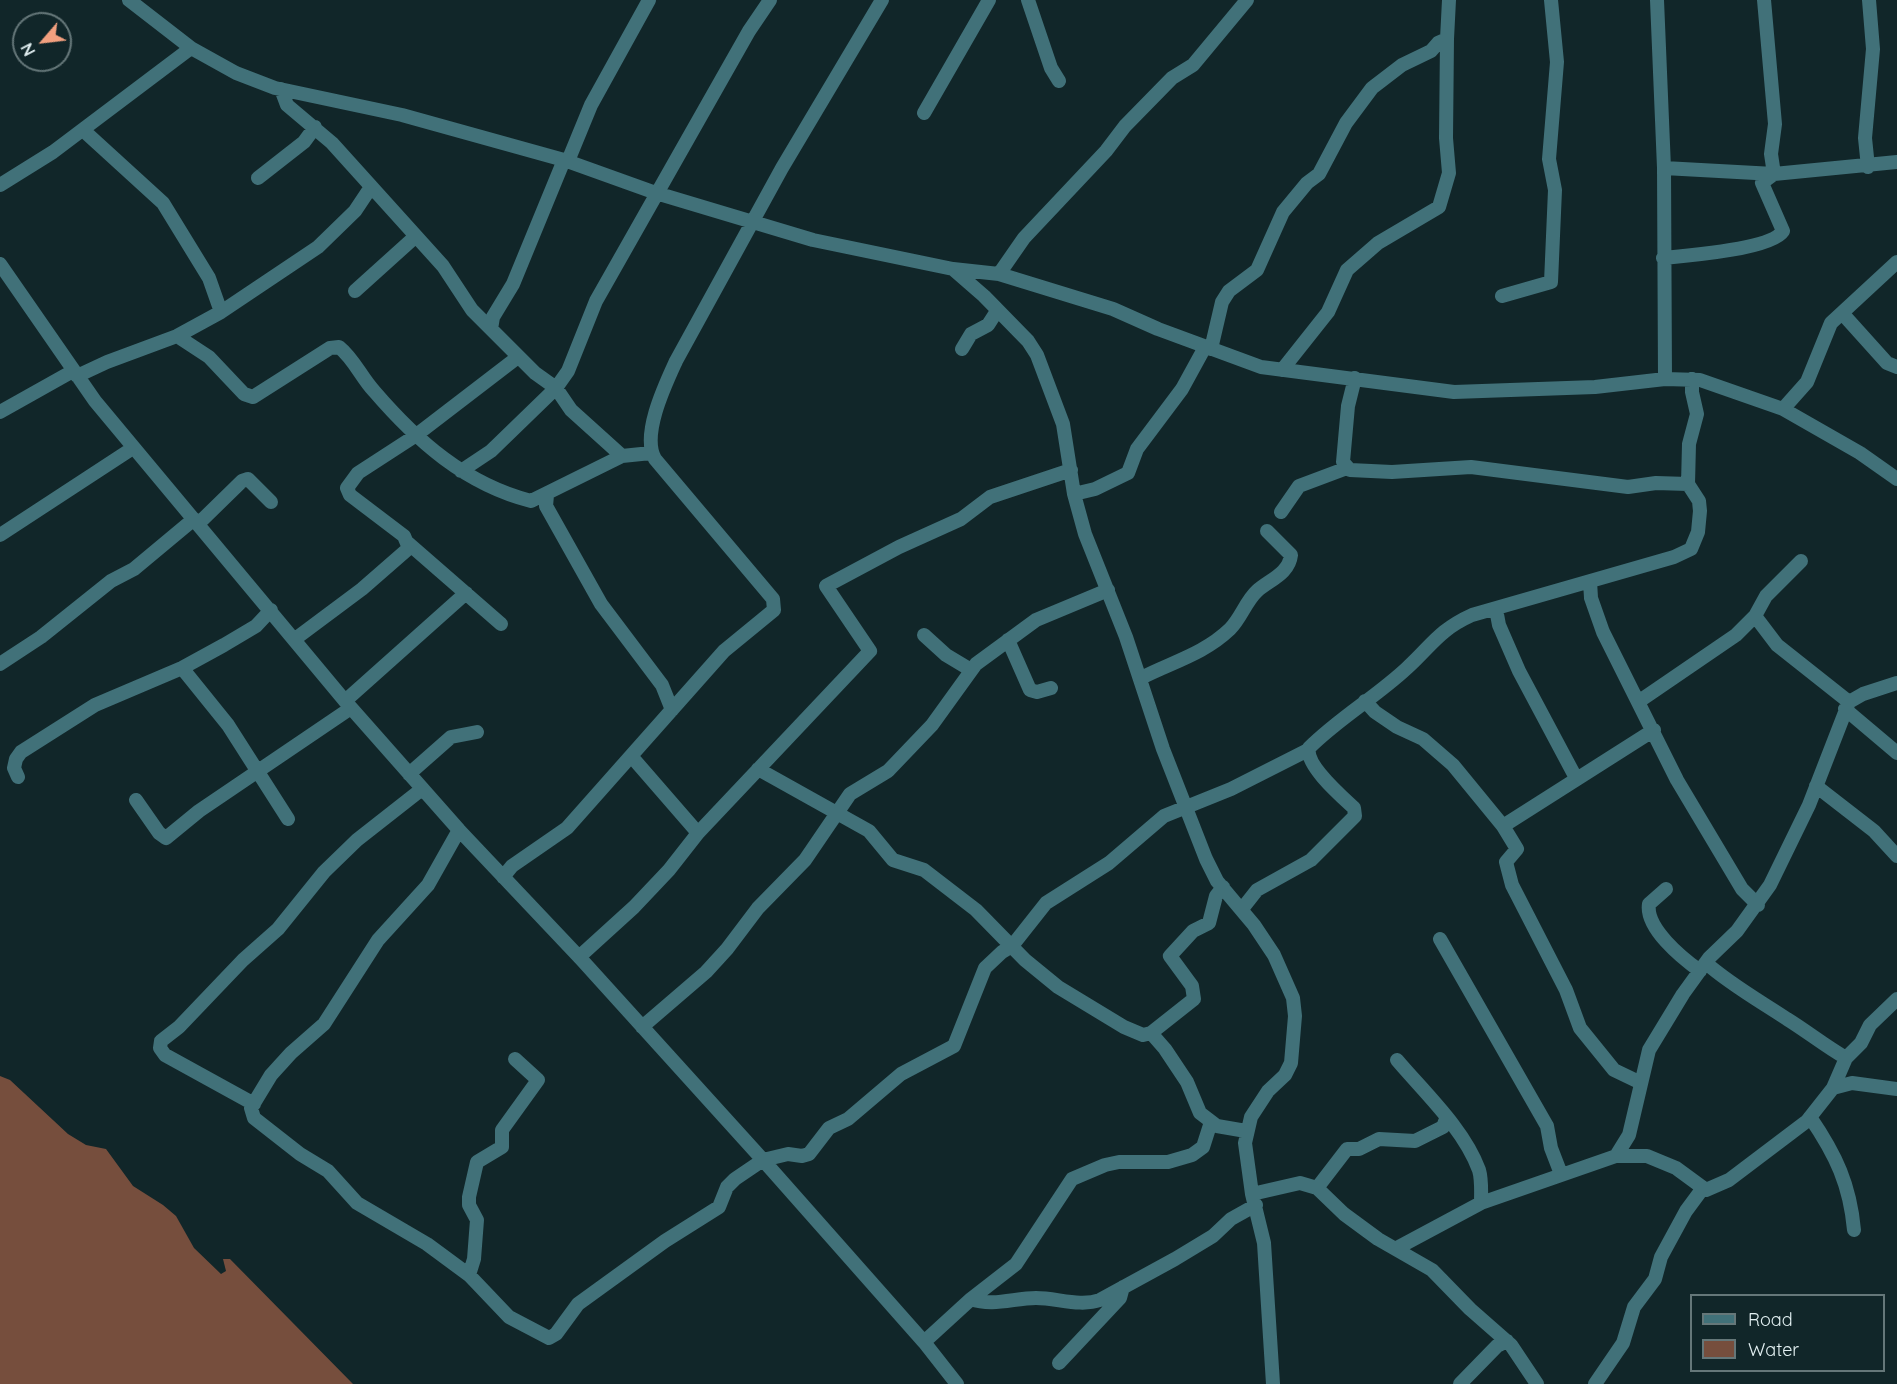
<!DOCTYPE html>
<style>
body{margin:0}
#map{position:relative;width:1897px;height:1384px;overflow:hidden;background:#112629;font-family:Quicksand,sans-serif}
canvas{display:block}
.legend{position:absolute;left:1690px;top:1294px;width:195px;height:78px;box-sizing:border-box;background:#112629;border:2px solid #657779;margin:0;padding:8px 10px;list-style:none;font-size:18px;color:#e3f0f2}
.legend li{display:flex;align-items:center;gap:12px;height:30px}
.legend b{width:30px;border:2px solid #657779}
.north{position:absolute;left:12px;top:12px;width:60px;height:60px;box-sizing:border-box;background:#112629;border:2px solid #657779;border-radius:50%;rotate:242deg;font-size:16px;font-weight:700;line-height:24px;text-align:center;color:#e3f0f2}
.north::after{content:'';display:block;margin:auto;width:21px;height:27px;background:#f2a07f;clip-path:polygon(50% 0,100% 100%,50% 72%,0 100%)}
</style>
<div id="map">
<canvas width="1897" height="1384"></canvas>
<ul class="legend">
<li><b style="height:8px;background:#417179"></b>Road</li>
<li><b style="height:16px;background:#764e3d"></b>Water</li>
</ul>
<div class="north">N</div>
</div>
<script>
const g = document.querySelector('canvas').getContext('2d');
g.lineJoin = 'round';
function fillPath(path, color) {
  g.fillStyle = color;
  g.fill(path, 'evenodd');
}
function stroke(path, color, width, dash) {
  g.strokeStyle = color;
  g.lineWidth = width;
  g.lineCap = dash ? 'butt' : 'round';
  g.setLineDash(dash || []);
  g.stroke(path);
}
fillPath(new Path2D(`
 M0,1076L10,1080L68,1134L86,1145L106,1149L133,1186L163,1205L176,1216L194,1248L221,1274L226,1271L223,1259H230L353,1384H0Z`), '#764e3d');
stroke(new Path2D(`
 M129,0L191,48L236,73L275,88L402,115L564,160L656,193L813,240L953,269L999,274L1113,309L1158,329L1261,367L1454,392L1595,387L1665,379L1700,380L1783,409L1860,453L1897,479
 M1028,0L1051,68L1059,81
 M1657,0L1664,168L1665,379
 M281,89L287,105L332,143L443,266L472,310L535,373L556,388L571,410L622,456
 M924,113L989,0
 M83,130L163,203L209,278L221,312
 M568,161L591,105L649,0
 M1868,167L1865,138L1873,49L1869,0
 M1664,168L1774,174L1897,162
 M258,178L304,142L315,127
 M0,185L53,152L191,48
 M1663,258C1685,256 1772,249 1783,231L1762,183L1774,174L1771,154L1775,124L1764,0
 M0,264L95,401L345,701L459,830L581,959L763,1160L924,1342L957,1384
 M953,269L984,296L1028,341L1037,355L1063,424L1074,494L1085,534L1126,637L1163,749L1206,859L1217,881L1254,925L1274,955L1293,998L1295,1016L1291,1063L1285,1075L1268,1091L1251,1117L1245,1143L1252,1194L1264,1243L1273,1384
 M999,274L1024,238L1106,151L1125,126L1172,78L1193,65L1247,0
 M355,291L416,236
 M1502,296L1551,282L1555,190L1549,159L1557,62L1551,0
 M1842,313L1887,363L1897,367
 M491,329L493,317L513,284L564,160
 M177,336L209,357L244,394L253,397L330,348L339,347C354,359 361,377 374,391C417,441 465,484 531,501L622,456L651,453
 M962,349L971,334L988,325L997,311
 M1211,349L1222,302L1229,291L1257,270L1283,212L1307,183L1319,174L1346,123L1372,88L1402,65L1431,51L1438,43L1447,39L1449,0
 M1282,370L1328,312L1347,270L1378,243L1439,207L1449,173L1446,138L1447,39
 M77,376L107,362L177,336L221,312L318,247L355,211L371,187
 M1355,378L1348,406L1343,462L1350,470L1392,472L1471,467L1628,487L1656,483L1688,484
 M1783,409L1807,382L1831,323L1897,262
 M0,412L73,371
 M461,471L491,451L556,388L568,371L596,301L749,31L770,0
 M1074,494L1095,489L1128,473L1137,449L1182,389L1205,347
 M547,495L546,506L601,604L662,685L672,710
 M1281,512L1299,486L1347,468
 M198,524L242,481L248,479L271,502
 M0,535L133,448
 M408,543L501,624
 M1590,581L1591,598L1603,632L1677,780L1742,889L1758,905
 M1496,609L1499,625L1519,671L1576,778
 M1755,616L1777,645L1849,702
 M924,635L946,655L971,670
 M295,639L362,589L409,548L404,536L350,495L347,488L358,473L415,436L518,357
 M1008,640L1030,690L1037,692L1051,688
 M0,664L41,637L111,581L134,569L194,519
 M182,668L228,725L288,819
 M1141,678C1172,662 1204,654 1230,629C1241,618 1246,601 1257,591C1269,580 1289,574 1291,555L1267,531
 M345,701L466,593
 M1365,701L1375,712L1397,727L1423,739L1453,765L1503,826
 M1638,702L1736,635L1755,616L1766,596L1801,561
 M1845,709L1897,753
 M632,757L698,833
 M758,769L869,831L893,860L924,870L976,910L1025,960L1058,987L1124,1027L1143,1035L1151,1033
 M409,774L451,737L477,732
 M18,777L14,768L16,759L21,752L95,705L182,668L224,645L256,626L271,610
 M1816,786L1874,831L1897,856
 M136,800L159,833L166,838L199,811L351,708
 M459,830L428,885L378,940L324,1024L291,1053L271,1075L251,1108L254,1118L300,1154L328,1171L357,1203L427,1244L469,1275L509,1317L549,1338L556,1334L578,1304L665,1241L719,1207L727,1187L735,1179L763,1160L788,1154L802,1156L809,1154L829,1128L848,1119L901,1074L954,1046L985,968L1002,952L1012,946L1046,903L1109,863L1164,816L1231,789L1308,750
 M503,877L512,866L567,828L724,651L774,610L773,599L655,459C641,435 665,385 676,361L782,168L882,0
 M1223,887L1216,896L1209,923L1193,931L1170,956L1192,986L1194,999L1151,1033L1165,1049L1187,1082L1200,1113L1217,1126L1246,1131
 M1666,889L1649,904C1645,928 1682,958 1700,971
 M1242,909L1257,890L1311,860L1355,816L1354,808C1341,796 1305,765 1309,748C1339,718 1376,697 1407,668C1432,645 1439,630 1472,615L1674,557L1691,549L1698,532L1700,511L1699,501L1688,484L1689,444L1697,414L1692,392V379
 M1440,939L1547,1126L1551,1148L1561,1174
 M579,957L634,907L669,870L698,833L870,651L826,586L899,547L961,519L990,497L1071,470
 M1706,963C1731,985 1760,1001 1787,1019C1808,1032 1825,1046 1846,1058
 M642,1027L706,972L727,949L758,908L805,860L850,794L888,771L932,725L976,664L1036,620L1108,590
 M1397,1060C1425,1093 1464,1129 1479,1170C1482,1180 1481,1192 1481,1203
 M1639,1082L1614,1070L1580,1028L1566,990L1512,885L1506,862L1517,849L1503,826L1654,730
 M1833,1088L1852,1083L1897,1089
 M254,1104L165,1055L160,1048L161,1041L179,1027L243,960L278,929L324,872L357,840L422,789
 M1810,1117C1836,1155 1850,1185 1854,1230
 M1616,1156L1629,1135L1649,1050L1683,994L1709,958L1737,931L1770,885L1809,805L1849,702L1863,694L1897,683
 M1317,1188L1347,1149H1359L1379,1139L1415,1141L1443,1127L1446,1119
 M1252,1194L1300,1183L1317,1188L1344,1214L1378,1239L1432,1270L1470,1309L1511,1345L1537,1384
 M1397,1248L1481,1203L1616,1156H1647L1676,1168L1706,1190L1729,1180L1807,1121L1833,1088L1846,1058L1861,1043L1870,1025L1897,999
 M469,1275L474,1259L477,1220L469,1205V1197L477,1162L502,1147V1130L538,1080L515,1059
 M971,1299L1016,1264L1072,1179L1105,1165L1119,1162H1168L1192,1155L1203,1147L1211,1122
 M924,1342L971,1299C993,1307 1014,1298 1036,1298C1057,1298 1080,1307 1100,1300L1175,1259L1213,1236L1231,1219L1256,1205
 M1059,1363L1120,1298L1123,1287
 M1460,1384L1497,1346L1507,1341
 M1595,1384L1623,1343L1634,1307L1655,1279L1661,1257L1686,1211L1703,1188`), '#417179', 14);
</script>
